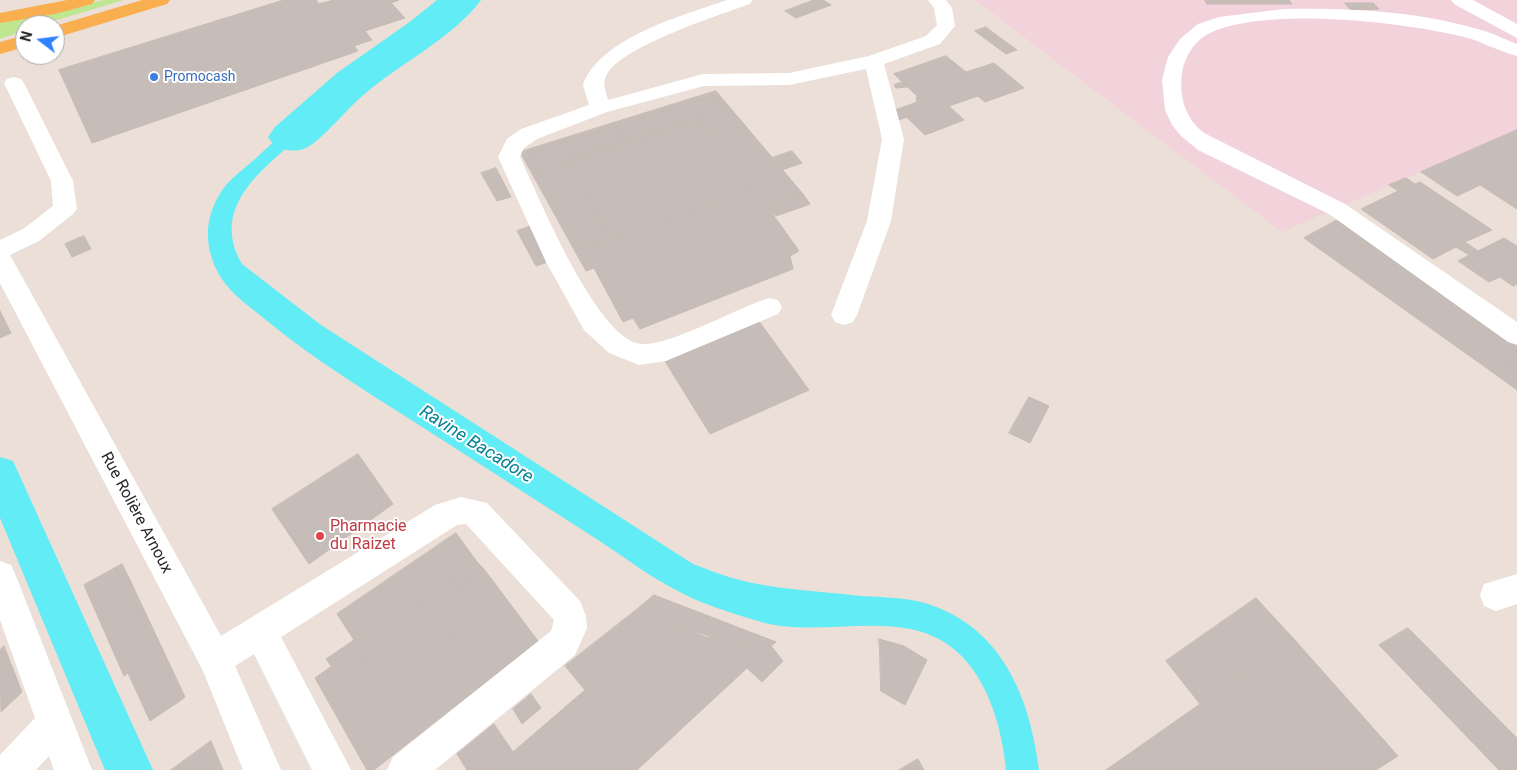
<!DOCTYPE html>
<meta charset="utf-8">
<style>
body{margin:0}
#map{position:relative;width:1517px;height:770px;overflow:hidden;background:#ebdfd7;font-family:Roboto,sans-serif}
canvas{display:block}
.north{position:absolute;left:15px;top:15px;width:50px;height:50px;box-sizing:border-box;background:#fff;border:1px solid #a9a9a9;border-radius:50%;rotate:285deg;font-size:14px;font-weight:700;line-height:20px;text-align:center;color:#272727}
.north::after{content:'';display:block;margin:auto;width:18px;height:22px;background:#3181ff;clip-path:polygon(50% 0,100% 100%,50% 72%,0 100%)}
</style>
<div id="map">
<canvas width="1517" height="770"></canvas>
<div class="north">N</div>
</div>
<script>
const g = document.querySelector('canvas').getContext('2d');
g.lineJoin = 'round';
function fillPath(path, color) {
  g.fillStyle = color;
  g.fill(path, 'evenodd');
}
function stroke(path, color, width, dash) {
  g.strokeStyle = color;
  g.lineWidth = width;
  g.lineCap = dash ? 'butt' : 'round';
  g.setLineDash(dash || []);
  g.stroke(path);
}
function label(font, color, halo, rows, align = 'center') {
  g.font = font + ' Roboto,sans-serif';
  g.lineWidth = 4;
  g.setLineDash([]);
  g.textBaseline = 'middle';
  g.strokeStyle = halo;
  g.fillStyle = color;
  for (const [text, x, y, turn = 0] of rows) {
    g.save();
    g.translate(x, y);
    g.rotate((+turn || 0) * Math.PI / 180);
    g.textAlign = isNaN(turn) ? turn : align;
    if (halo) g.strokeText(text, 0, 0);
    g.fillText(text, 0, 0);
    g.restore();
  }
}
fillPath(new Path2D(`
 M975,0H1517V130L1282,232Z`), '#f3d3db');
fillPath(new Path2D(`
 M105,0H124L40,25H25V30L0,39V21Z`), '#bfe690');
fillPath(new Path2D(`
 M352,82C338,97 325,114 310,128C270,164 207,203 242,264L321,325L693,564C707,569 721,575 736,579C773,589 814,591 852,595C876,598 905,596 928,604C1002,628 1030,697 1039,770H1006C1002,726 986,670 947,644C894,608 817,640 758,621C731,613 701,604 676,590C649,576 624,557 598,540C542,504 486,468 430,432C374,396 317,362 266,320C253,309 238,299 228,287C216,273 208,254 208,236C207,218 215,198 227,184C235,175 246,167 255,159C285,131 317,105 352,82Z`), '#62ecf5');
fillPath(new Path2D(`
 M0,457L13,461L153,770H105L0,518Z`), '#62ecf5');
fillPath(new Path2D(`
 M437,0H481C455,36 401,63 367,92C349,106 326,136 308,147C297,153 286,150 275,147L268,137L275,127L337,73L411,21Z`), '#62ecf5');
const building = new Path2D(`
 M284,0H316L319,4L334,0H399L391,3L405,18L365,31L372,40L354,46L358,51L92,143L59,70Z
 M814,0H823L831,5L796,18L785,11Z
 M1205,0H1289L1292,4H1207Z
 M1345,3H1373L1379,9L1351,10Z
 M986,27L999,37L987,40L975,31Z
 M999,37L1017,50L1006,54L987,40Z
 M946,56L966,72L970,75L953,82L929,62Z
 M929,62L953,82L970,75L966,72L994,63L1024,88L985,102L978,96L949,106L964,120L925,135L898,109L917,102L916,97H918L894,74Z
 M902,82L907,87L896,88L894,85Z
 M716,91L803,194L767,206L799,251L790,256L793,269L640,329L633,318L623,322L594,268L586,271L520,152ZM714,96L781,177L759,185L702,115L639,135L630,122ZM699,121L753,189L614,237L570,162ZM616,127L626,140L561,161L609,240L583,248L529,153Z
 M714,96L781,177L759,185L702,115L639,135L630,122Z
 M898,109L907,117L899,120L890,111Z
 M699,121L753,189L614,237L570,162Z
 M616,127L626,140L561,161L609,240L583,248L529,153Z
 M1517,130V209L1480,185L1457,196L1421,172Z
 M792,151L802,163L782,170L772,158Z
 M496,168L511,197L497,201L481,173Z
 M1406,178L1415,184L1420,182L1492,230L1465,242L1478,251L1504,238L1517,246V284L1513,286L1500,277L1489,282L1458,261L1469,255L1456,247L1433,259L1361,209L1398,191L1389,185Z
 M803,194L810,204L802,207L793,197Z
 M793,197L802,207L776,216L767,206Z
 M1339,219L1517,343V361L1495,374L1304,238Z
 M531,226L551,261L536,266L517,231Z
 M84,236L91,249L72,257L65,244Z
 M0,311L11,333L0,338Z
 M758,320L809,390L710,434L663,358Z
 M1517,361V390L1495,374Z
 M1029,397L1049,406L1030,443L1009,433Z
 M358,454L393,504L309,564L272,509Z
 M456,533L477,562L374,637L354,640L337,614Z
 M477,562L484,569L445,598L473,638L394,697L365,657L346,656L331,666L326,659L354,640L374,637ZM432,608L453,638L399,678L380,647Z
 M122,564L132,584L125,588L115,568Z
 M115,568L125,588L132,584L138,597L133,600L180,701L150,721L128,673L124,676L84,585Z
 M484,569L538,641L374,770H367L315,678L346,656L365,657L394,697L473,638L445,598Z
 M654,595L776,642L771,646L722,640L673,625L640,607Z
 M138,597L185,697L180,701L133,600Z
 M1256,598L1293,638L1200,704L1166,661Z
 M640,607L673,625L706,637L771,646L783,661L762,682L747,668L637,770H492L585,690L565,666Z
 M432,608L453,638L399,678L380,647Z
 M1408,628L1517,738V770H1499L1379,645Z
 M1293,638L1398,756L1376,770H1320L1240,675Z
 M879,639L904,646L927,660L921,672L880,654Z
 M4,646L22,692L1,712L0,650Z
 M880,654L921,672L905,705L881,691Z
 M1240,675L1320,770H1106L1200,704Z
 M531,694L541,708L522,724L513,709Z
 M494,724L513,752L492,770H467L457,754Z
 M211,741L223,770H171Z
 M918,759L924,770H899Z`);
fillPath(building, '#c6bcb8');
stroke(building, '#c6bbb2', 1);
fillPath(new Path2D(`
 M727,0H753L750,4C719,15 623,46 607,74C602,83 605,90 608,100L703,74L789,73L869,56L926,36L937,25L934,8L928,0H946L952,8L955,26L940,44L884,64L904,139L891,221L857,315L853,322L844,325L835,322L831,315L867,221L882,139L866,69L789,85L704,86L607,112L537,139L524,148L520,157C538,195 597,340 641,344C668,347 739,307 769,298L778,300L782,307L778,314L666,361L639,365L609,353L584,330L546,262L498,157L507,139L521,129L589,105L583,85C599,38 684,15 727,0Z
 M1451,0H1473L1517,24V38L1454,4Z
 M1283,9C1350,8 1417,11 1481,30C1494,33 1505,40 1517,44V56C1497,51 1480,40 1460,36C1399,22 1270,7 1212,32C1196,39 1185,55 1182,73C1179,97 1185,118 1204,133L1345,204L1517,322V345L1508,342L1329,214L1198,150L1181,136L1172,125L1165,110L1162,80L1168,57L1180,39L1198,24L1219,17Z
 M14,77L21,79L24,83L73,181L77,209L73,214L39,241L10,255L221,636L435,505L461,497L487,503L580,601L586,616L587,628L575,655L435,770H387L393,757L551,631L554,620L466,524L457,525L281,637L351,770H312L254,654L235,666L281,770H243L203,671L0,283V240L23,229L53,206L51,181L4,83L7,79Z
 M0,561L11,565L16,576L92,770H54L49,756L36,770H0V755L35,718L0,620Z
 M1517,574V604L1496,611L1484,606L1480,595L1484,584Z`), '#fff');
fillPath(new Path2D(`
 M67,0H95L92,4L55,14L0,23V13Z
 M142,0H170L167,4L55,38V26Z
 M25,35V47L0,54V42Z`), '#f9af4f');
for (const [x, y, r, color] of [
 [154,77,5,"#3f7fe0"],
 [320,536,5,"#e0444e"]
]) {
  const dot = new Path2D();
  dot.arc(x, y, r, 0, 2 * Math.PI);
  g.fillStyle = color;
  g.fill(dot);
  stroke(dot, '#fff', 2);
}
label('14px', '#366cbe', '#fff', [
 ["Promocash",164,77]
], 'left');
label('16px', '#272727', '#fff', [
 ["Rue Rolière Arnoux",136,513,62]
]);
label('16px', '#be3a42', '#fff', [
 ["Pharmacie",330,527],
 ["du Raizet",330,545]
], 'left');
label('italic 18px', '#068297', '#fff', [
 ["Ravine Bacadore",476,445,32]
]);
</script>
